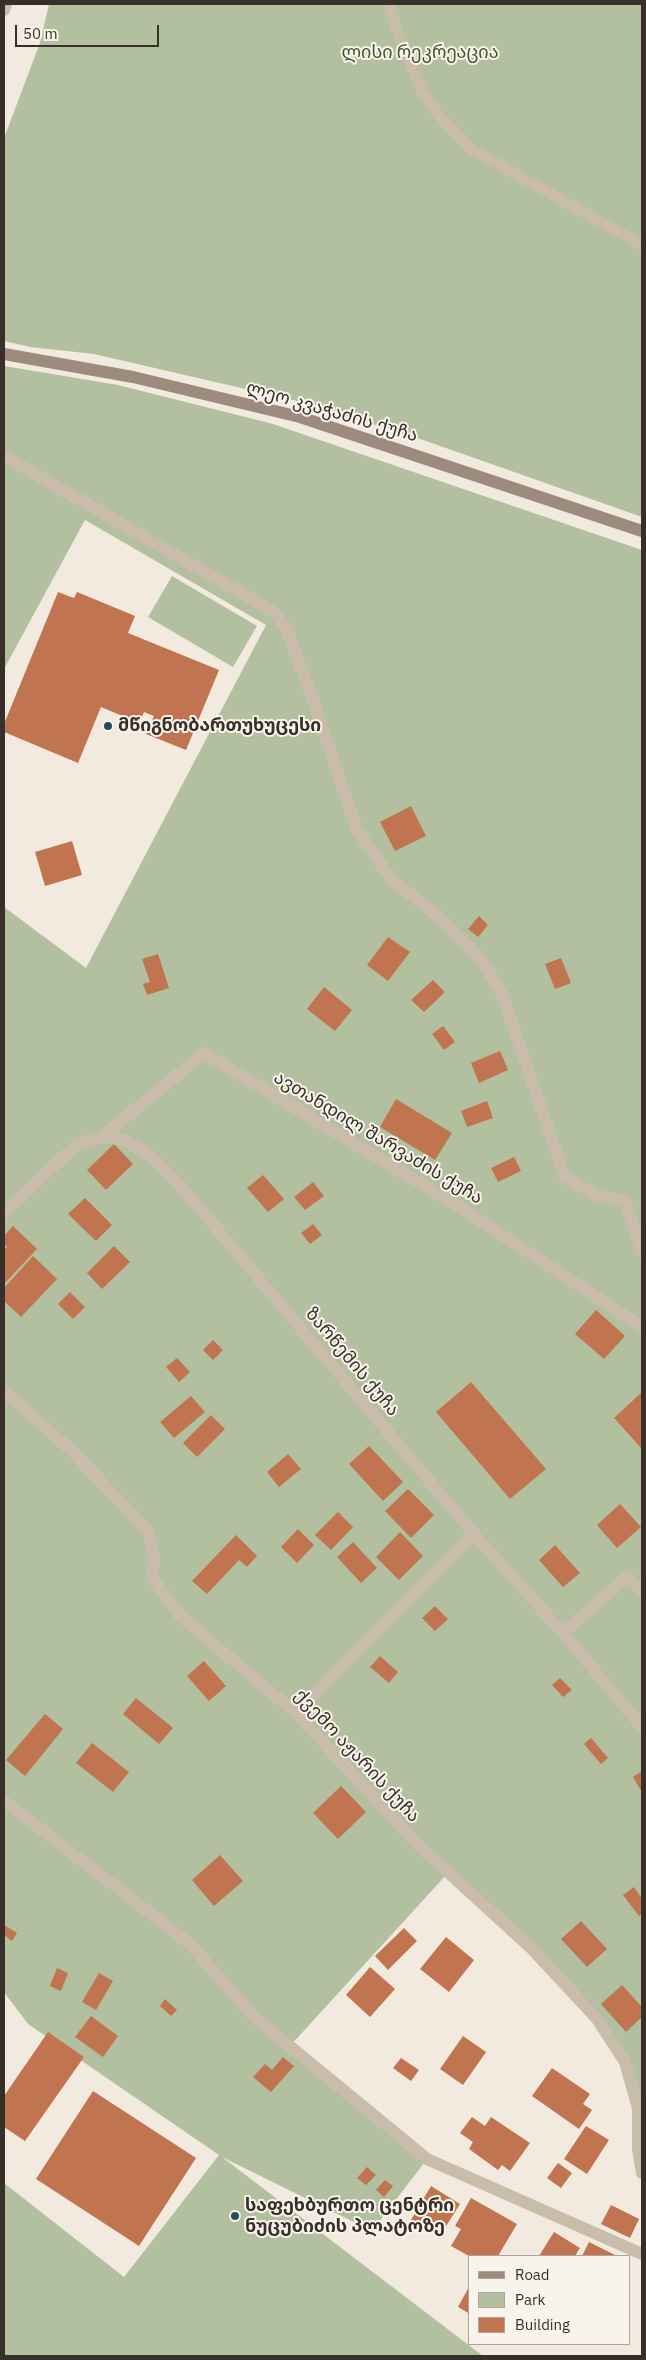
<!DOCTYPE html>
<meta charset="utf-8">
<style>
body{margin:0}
#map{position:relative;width:646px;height:2360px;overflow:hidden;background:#f2eadf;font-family:"IBM Plex Sans",sans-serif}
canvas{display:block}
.frame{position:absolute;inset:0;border:5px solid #382f2a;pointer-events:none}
.legend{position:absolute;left:468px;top:2255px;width:162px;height:90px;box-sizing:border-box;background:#f9f4eb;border:1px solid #aca59e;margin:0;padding:6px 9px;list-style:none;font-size:15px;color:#382f2a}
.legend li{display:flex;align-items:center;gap:10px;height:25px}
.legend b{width:25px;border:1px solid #aca59e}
.scale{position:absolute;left:15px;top:25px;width:144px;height:22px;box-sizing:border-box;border:2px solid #382f2a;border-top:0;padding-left:6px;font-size:15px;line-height:18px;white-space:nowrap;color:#382f2a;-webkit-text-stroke:4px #f9f4eb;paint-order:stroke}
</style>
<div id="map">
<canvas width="646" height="2360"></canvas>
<div class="frame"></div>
<ul class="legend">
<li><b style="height:6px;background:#9d8b7d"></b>Road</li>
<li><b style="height:14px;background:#b2c09f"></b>Park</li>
<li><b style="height:14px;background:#c0744f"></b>Building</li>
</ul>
<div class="scale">50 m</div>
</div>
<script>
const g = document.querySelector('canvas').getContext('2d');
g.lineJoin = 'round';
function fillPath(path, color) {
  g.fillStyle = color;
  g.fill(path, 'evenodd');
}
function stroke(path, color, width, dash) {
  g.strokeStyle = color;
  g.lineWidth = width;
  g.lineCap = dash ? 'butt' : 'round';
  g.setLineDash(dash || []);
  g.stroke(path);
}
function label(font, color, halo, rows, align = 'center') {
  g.font = font + ' "IBM Plex Sans","Noto Sans Georgian",sans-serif';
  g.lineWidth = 4;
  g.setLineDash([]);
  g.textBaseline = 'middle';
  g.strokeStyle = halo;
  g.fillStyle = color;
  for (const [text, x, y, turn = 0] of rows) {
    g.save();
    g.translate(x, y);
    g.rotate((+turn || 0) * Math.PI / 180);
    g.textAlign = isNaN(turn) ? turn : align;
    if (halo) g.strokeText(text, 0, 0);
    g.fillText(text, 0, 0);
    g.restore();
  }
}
fillPath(new Path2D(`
 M49,4H642V517L426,441L306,403L94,354L30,347L4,341V138L40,43Z
 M4,366L118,385L273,424L642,550V2173L625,2062L597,2019L448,1873L289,2047L427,2159L372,2231L222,2157L483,2356H4V2183L124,2277L219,2155L28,2024L4,1992V907L86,968L266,625L85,520L4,669Z
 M172,576L257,626L233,667L148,617Z`), '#b2c09f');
fillPath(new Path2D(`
 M58,592L74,598L77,592L135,616L128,633L219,670L186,750L146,734L154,716L144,712L139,723L101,707L78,763L4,732V724Z
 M411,806L426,836L395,851L380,822Z
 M72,841L82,875L45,886L35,852Z
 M479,916L488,925L478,937L468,929Z
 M388,937L410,952L388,981L367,965Z
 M158,954L169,988L147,995L143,984L150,982L142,959Z
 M561,958L571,983L555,989L545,964Z
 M433,980L445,992L424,1012L411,1000Z
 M324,987L352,1010L335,1031L307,1009Z
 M443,1026L455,1042L444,1050L432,1034Z
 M500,1051L508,1070L479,1083L471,1063Z
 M396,1099L452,1133L435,1160L380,1127Z
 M487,1101L493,1118L467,1127L461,1111Z
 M114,1144L133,1164L106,1190L87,1170Z
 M514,1157L521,1171L498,1182L491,1168Z
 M263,1175L284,1199L268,1212L247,1188Z
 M313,1182L324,1196L305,1210L294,1197Z
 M85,1198L112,1225L96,1241L68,1214Z
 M313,1224L322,1235L310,1244L301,1233Z
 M13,1226L37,1249L4,1284V1250L7,1247L4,1244V1236Z
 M114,1246L130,1262L102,1289L87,1273Z
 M33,1256L57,1279L21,1317L4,1301V1288Z
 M70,1292L85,1307L73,1319L58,1304Z
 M596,1310L625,1336L604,1359L575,1334Z
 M213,1340L223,1350L213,1360L203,1350Z
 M177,1358L190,1372L179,1382L166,1367Z
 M471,1382L546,1469L510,1499L436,1412Z
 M642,1392V1449L614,1418Z
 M191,1396L205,1412L174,1438L160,1422Z
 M211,1415L225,1429L197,1457L183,1443Z
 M369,1446L403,1482L383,1501L349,1464Z
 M288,1454L301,1469L279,1487L267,1472Z
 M408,1489L434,1515L411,1538L385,1511Z
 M620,1504L641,1527L617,1548L597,1525Z
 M338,1512L353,1527L331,1550L315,1535Z
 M298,1529L314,1545L297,1563L281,1547Z
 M400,1532L423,1556L399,1580L376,1557Z
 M236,1535L257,1556L247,1567L239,1560L207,1594L192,1581Z
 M353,1542L377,1568L361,1583L337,1557Z
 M555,1545L580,1573L563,1587L539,1560Z
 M435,1606L448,1619L435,1631L422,1618Z
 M380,1656L398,1672L389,1683L370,1667Z
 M204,1661L226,1686L209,1701L187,1676Z
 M560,1678L572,1690L563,1697L552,1685Z
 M136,1698L173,1728L159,1744L123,1714Z
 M45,1714L63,1729L25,1776L6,1760Z
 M591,1738L608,1758L601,1764L584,1744Z
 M92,1743L129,1772L113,1792L76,1763Z
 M642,1771V1792L633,1777Z
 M341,1786L366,1812L338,1839L313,1813Z
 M220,1855L243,1881L214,1906L192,1880Z
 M634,1887L642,1899V1913L639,1916L623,1895Z
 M581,1921L607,1949L587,1967L561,1939Z
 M4,1925L17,1933L12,1941L4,1935Z
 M404,1928L417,1941L388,1970L375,1956Z
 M446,1937L474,1960L449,1992L420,1969Z
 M370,1967L395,1989L370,2017L346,1995Z
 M57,1968L68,1973L61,1991L50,1986Z
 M99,1973L113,1981L96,2010L82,2002Z
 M622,1985L642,2007V2017L626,2032L601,2004Z
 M165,1999L177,2010L171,2016L160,2006Z
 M91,2016L118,2036L103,2057L75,2037Z
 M48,2032L84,2057L25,2141L4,2127V2096Z
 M463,2036L486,2052L463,2085L440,2069Z
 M283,2057L294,2066L271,2092L253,2077L265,2064L272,2070Z
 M401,2058L419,2070L411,2081L393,2068Z
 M552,2068L590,2094L583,2104L592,2110L579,2129L532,2096Z
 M93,2091L196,2158L139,2246L36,2179Z
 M472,2117L485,2126L491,2117L530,2143L510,2171L502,2165L498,2170L469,2149L473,2142L460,2133Z
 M586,2126L609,2140L587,2174L564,2159Z
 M558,2163L572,2173L561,2188L547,2178Z
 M367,2167L376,2175L366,2185L357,2178Z
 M385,2180L393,2186L384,2197L376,2190Z
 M431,2186L460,2204L443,2231L435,2227L432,2232L411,2220Z
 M471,2198L517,2224L498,2256H469L451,2246L461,2229L455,2226Z
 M611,2205L639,2219L630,2238L601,2224Z
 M554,2232L580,2248L575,2256H539Z
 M589,2242L617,2256H582Z
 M468,2289L470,2290V2314L458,2307Z`), '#c0744f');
stroke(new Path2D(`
 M388,4L405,53L423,93L436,112L471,149L642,245`), '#c9bcab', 11);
stroke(new Path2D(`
 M4,10L6,4
 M4,456L274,612L286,628L310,691L357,830L392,880L438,916L480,958L502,994L565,1177L598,1196L625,1201L642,1252
 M103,1136L204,1053L455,1204L642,1327
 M4,1213L77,1144L103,1136L126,1141L149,1154L179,1184L474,1534L563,1633L642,1727
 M4,1391L72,1451L149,1532L154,1560L152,1577L179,1615L296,1713L418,1845L530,1947L597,2019L625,2062L638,2108V2149L642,2173
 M563,1633L627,1577L642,1590
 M296,1713L474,1534
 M4,1801L189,1943L253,2016L427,2159L642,2254`), '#c9bcab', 12);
stroke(new Path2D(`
 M4,354L133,377L300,417L642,531`), '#9d8b7d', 12);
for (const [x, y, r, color] of [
 [108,726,5,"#214f57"],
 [235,2216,5,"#214f57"]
]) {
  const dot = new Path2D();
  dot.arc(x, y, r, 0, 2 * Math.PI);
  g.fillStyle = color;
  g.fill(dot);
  stroke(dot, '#f9f4eb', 2);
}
label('18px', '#43552f', '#f9f4eb', [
 ["ლისი რეკრეაცია",420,53]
]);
label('18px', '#382f2a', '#f9f4eb', [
 ["ლეო კვაჭაძის ქუჩა",332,412,16],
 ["ავთანდილ შარვაძის ქუჩა",378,1138,31],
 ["ზარწემის ქუჩა",352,1362,50],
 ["ქვემო აჟარის ქუჩა",357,1756,47]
]);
label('bold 18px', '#382f2a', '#f9f4eb', [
 ["მწიგნობართუხუცესი",118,726],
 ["საფეხბურთო ცენტრი",245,2206],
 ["ნუცუბიძის პლატოზე",245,2227]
], 'left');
</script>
